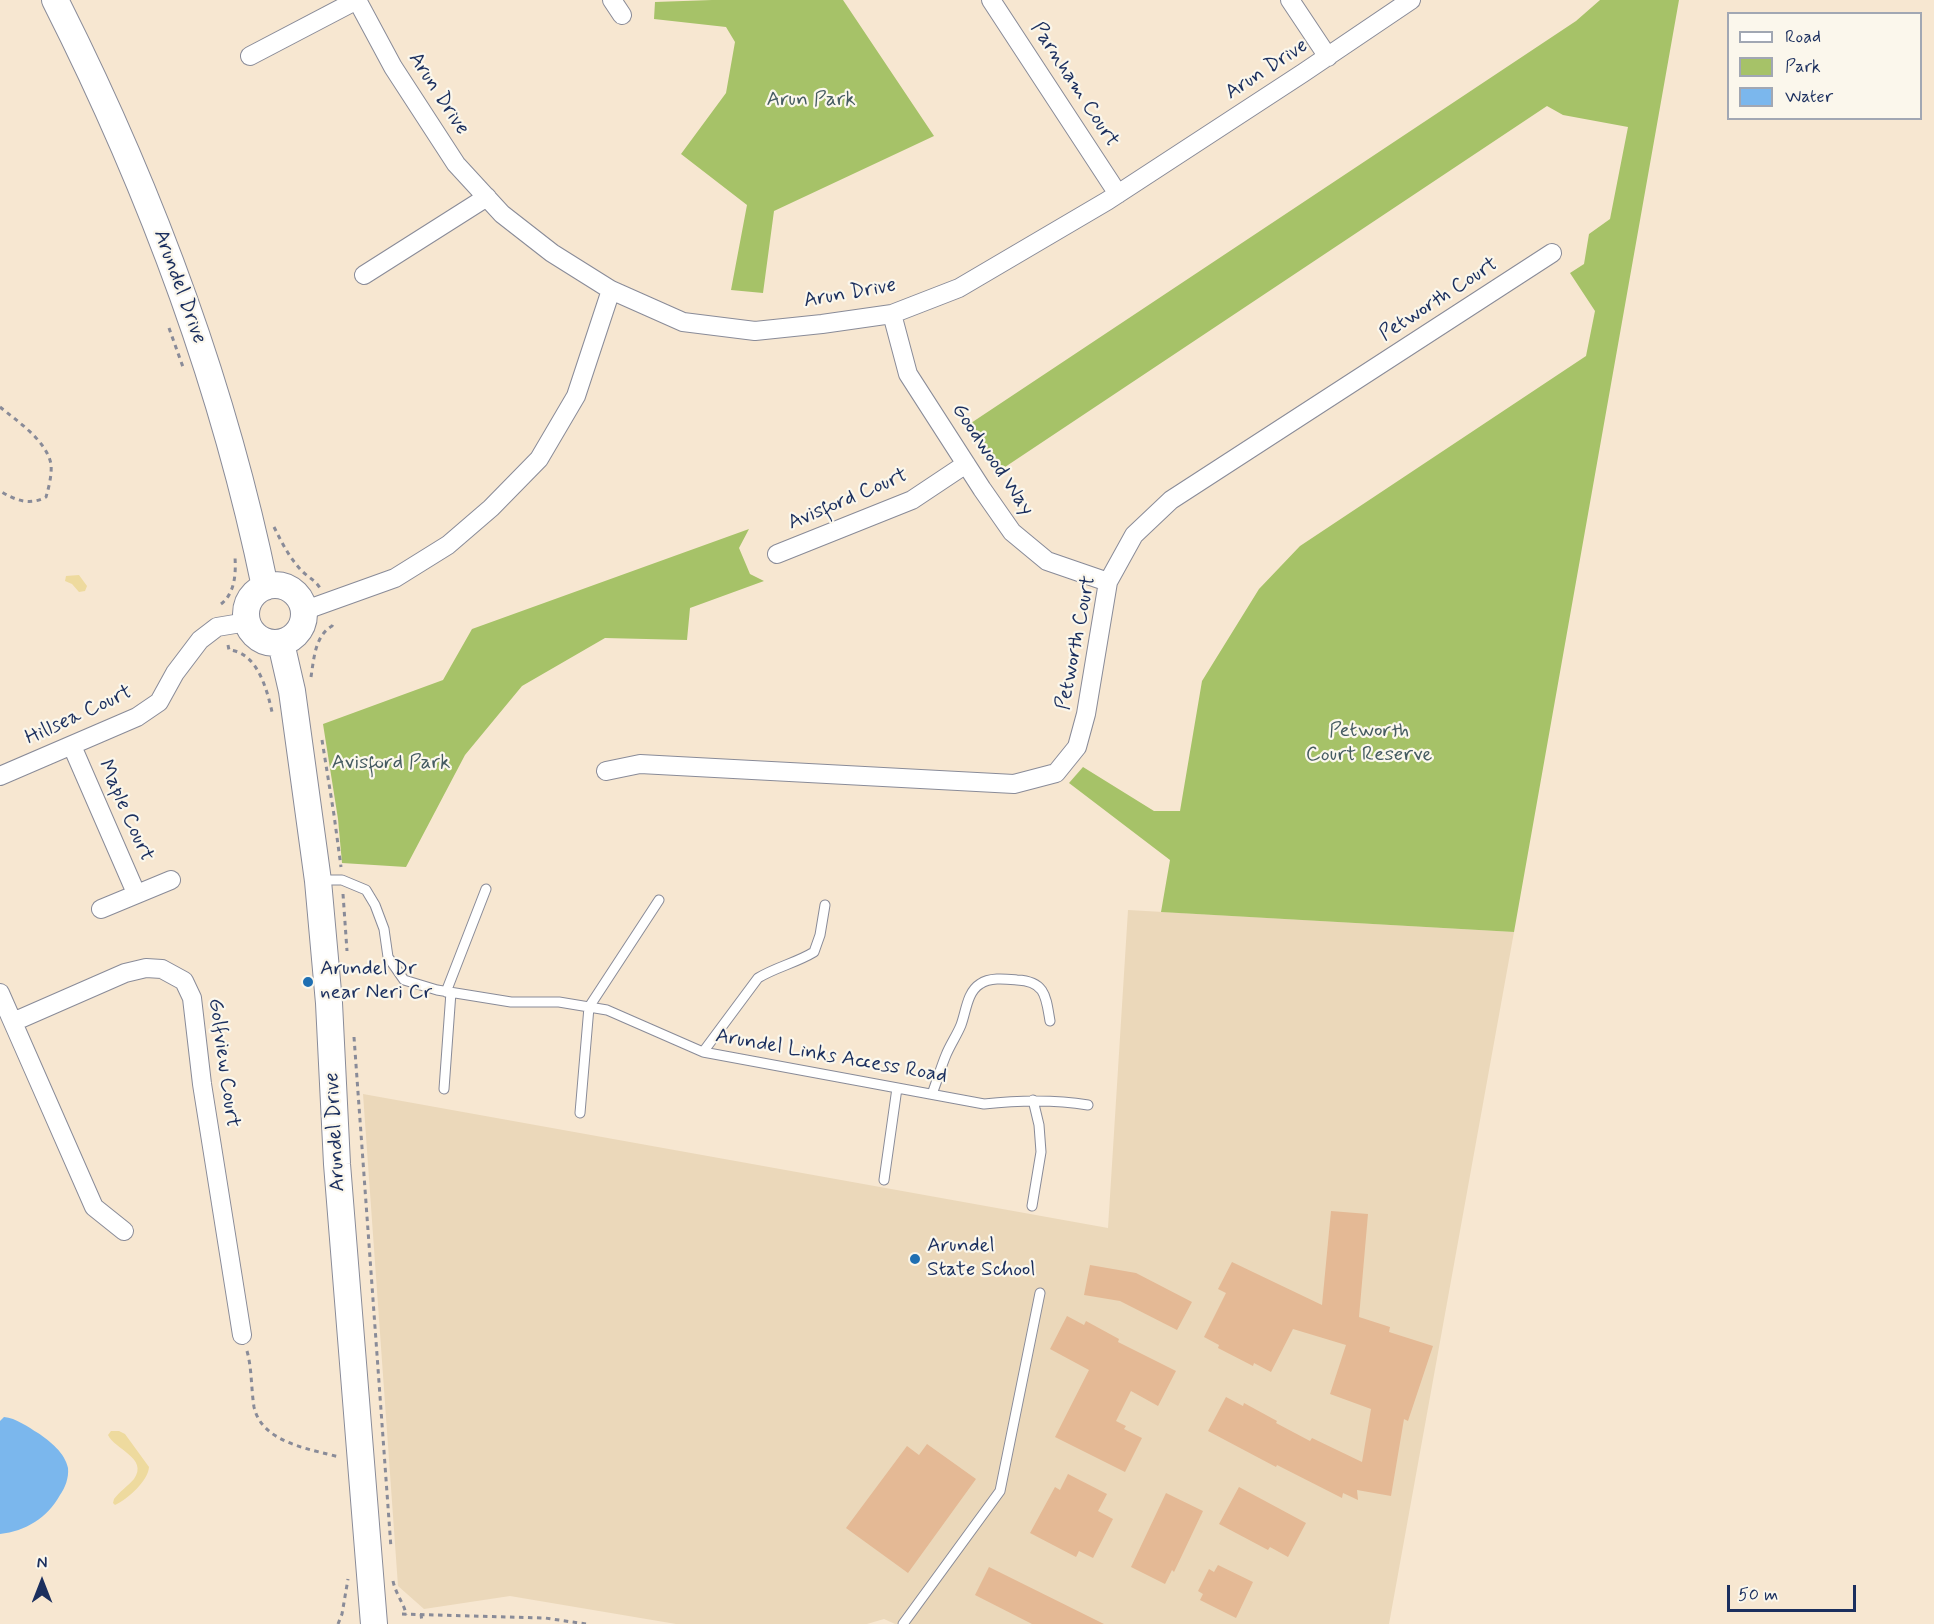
<!DOCTYPE html>
<style>
body{margin:0}
#map{position:relative;width:1934px;height:1624px;overflow:hidden;background:#f7e7d1;font-family:Mynerve,sans-serif}
canvas{display:block}
.legend{position:absolute;left:1727px;top:12px;width:195px;height:108px;box-sizing:border-box;background:#fbf7ec;border:2px solid #a1a7b3;margin:0;padding:8px 10px;list-style:none;font-size:18px;color:#1b2f5e}
.legend li{display:flex;align-items:center;gap:12px;height:30px}
.legend b{width:30px;border:2px solid #a1a7b3}
.north{position:absolute;left:12px;top:1552px;width:60px;height:60px;-webkit-text-stroke:4px #fbf7ec;paint-order:stroke;rotate:0deg;font-size:16px;font-weight:700;line-height:24px;text-align:center;color:#1b2f5e}
.north::after{content:'';display:block;margin:auto;width:21px;height:27px;background:#1b2f5e;clip-path:polygon(50% 0,100% 100%,50% 72%,0 100%)}
.scale{position:absolute;left:1727px;top:1585px;width:129px;height:27px;box-sizing:border-box;border:3px solid #1b2f5e;border-top:0;padding-left:8px;font-size:18px;line-height:21px;white-space:nowrap;color:#1b2f5e;-webkit-text-stroke:4px #fbf7ec;paint-order:stroke}
</style>
<div id="map">
<canvas width="1934" height="1624"></canvas>
<ul class="legend">
<li><b style="height:8px;background:#fff"></b>Road</li>
<li><b style="height:16px;background:#a6c268"></b>Park</li>
<li><b style="height:16px;background:#7bb7ed"></b>Water</li>
</ul>
<div class="north">N</div>
<div class="scale">50 m</div>
</div>
<script>
const g = document.querySelector('canvas').getContext('2d');
g.lineJoin = 'round';
function fillPath(path, color) {
  g.fillStyle = color;
  g.fill(path, 'evenodd');
}
function stroke(path, color, width, dash) {
  g.strokeStyle = color;
  g.lineWidth = width;
  g.lineCap = dash ? 'butt' : 'round';
  g.setLineDash(dash || []);
  g.stroke(path);
}
function label(font, color, halo, rows, align = 'center') {
  g.font = font + ' Mynerve,sans-serif';
  g.lineWidth = 4.5;
  g.setLineDash([]);
  g.textBaseline = 'middle';
  g.strokeStyle = halo;
  g.fillStyle = color;
  for (const [text, x, y, turn = 0] of rows) {
    g.save();
    g.translate(x, y);
    g.rotate((+turn || 0) * Math.PI / 180);
    g.textAlign = isNaN(turn) ? turn : align;
    if (halo) g.strokeText(text, 0, 0);
    g.fillText(text, 0, 0);
    g.restore();
  }
}
fillPath(new Path2D(`
 M1128,910L1514,932L1389,1624H895L884,1619L867,1624H676L510,1596L424,1609L398,1586L363,1094L1108,1228Z`), '#ebd8ba');
fillPath(new Path2D(`
 M712,0H843L934,136L774,211L763,293L731,290L747,205L681,154L726,93L735,42L726,27L654,19L655,2Z
 M1600,0H1679L1514,932L1161,912L1170,860L1069,783L1083,767L1154,811H1180L1202,681L1259,589L1300,546L1586,356L1595,311L1570,273L1584,264L1589,234L1610,219L1628,127L1563,115L1547,106L999,471L968,425L1576,21Z
 M749,529L739,548L750,574L764,581L690,608L687,640L605,638L522,686L465,755L406,867L342,863L338,819L323,724L443,680L472,629Z`), '#a6c268');
fillPath(new Path2D(`
 M79,575L87,586L85,591L79,592L72,584L65,581L66,576Z
 M111,1431H119L125,1434L149,1467C148,1481 128,1499 115,1505L113,1503L114,1499C120,1491 128,1486 134,1479C149,1458 114,1449 108,1435Z`), '#eeda9e');
fillPath(new Path2D(`
 M4,1417C16,1418 28,1427 38,1433C50,1441 65,1453 68,1468C69,1478 65,1488 60,1495C47,1518 26,1531 0,1534V1421Z`), '#7bb7ed');
fillPath(new Path2D(`
 M1331,1211L1368,1214L1359,1317L1390,1327L1389,1332L1433,1346L1408,1421L1404,1419L1391,1496L1357,1490L1358,1500L1343,1493L1342,1498L1277,1465L1276,1467L1208,1431L1226,1397L1243,1406L1244,1403L1277,1421L1276,1423L1310,1441L1312,1438L1362,1462L1371,1409L1330,1394L1346,1345L1293,1329L1271,1372L1254,1363L1253,1366L1218,1348L1219,1345L1204,1337L1226,1293L1218,1289L1232,1262L1322,1305Z
 M1090,1265L1136,1273L1192,1302L1177,1330L1120,1301L1084,1295Z
 M1067,1316L1084,1325L1086,1321L1119,1339L1118,1342L1176,1371L1158,1406L1131,1391L1116,1421L1126,1426L1124,1429L1142,1438L1125,1472L1055,1437L1089,1370L1050,1349Z
 M927,1444L976,1479L908,1573L846,1528L907,1446L919,1455Z
 M1068,1474L1107,1494L1098,1511L1113,1519L1093,1558L1079,1551L1076,1557L1030,1533L1055,1487L1060,1490Z
 M1239,1487L1306,1523L1288,1557L1270,1547L1268,1550L1219,1524Z
 M1166,1493L1203,1511L1174,1572L1172,1570L1165,1584L1131,1567Z
 M1218,1565L1253,1582L1236,1618L1200,1600L1203,1594L1198,1591L1209,1569L1214,1572Z
 M989,1567L1104,1624H1032L975,1595Z`), '#e4b995');
const lane = new Path2D(`
 M321,880H342L366,890L375,905L384,929L388,957L404,980L437,990L511,1002H559L607,1010L703,1052L984,1104C1020,1100 1053,1099 1088,1105
 M446,992L486,889
 M703,1052L758,978C776,967 796,963 814,952L820,935L825,905
 M444,1089L451,992
 M932,1094C937,1081 941,1067 946,1055C950,1045 957,1035 961,1025C966,1012 967,992 980,984C990,977 1006,979 1017,980C1046,981 1046,998 1050,1021
 M580,1113L589,1007L659,900
 M884,1180L897,1088
 M1032,1206L1041,1152L1039,1125L1033,1100
 M903,1624L1000,1491L1040,1293`);
const street = new Path2D(`
 M357,0L393,67L456,164L502,214L552,253L611,290L683,322L755,331L822,324L892,314L959,288L1107,201L1303,73L1411,0
 M612,0L622,15
 M991,0L1118,194
 M1290,0L1328,57
 M250,56L357,0
 M364,275L487,197
 M892,314L908,374L982,489L1012,532L1047,561L1108,582
 M777,554L912,500L966,464
 M303,611L395,578L448,545L491,508L539,459L576,396L611,290
 M72,746L136,893
 M606,771L640,764L1014,784L1056,773L1077,747L1086,714L1108,582L1134,535L1171,500L1552,253
 M0,776L137,717L159,702L175,673L200,640L217,627L247,622
 M101,909L171,880
 M0,993L94,1207L124,1231
 M13,1022L125,973L146,968L162,969L184,981L192,998L202,1084L242,1335`);
const secondary = new Path2D(`
 M55,0C149,186 223,383 265,587
 M246 614a29 29 0 1 1 58 0a29 29 0 1 1-58 0Z
 M281,643L292,691L318,881L329,1003L337,1164L374,1624`);
stroke(lane, '#898b98', 11);
stroke(street, '#898b98', 20);
stroke(secondary, '#898b98', 28);
stroke(new Path2D(`
 M169,328L183,367
 M0,407C17,421 46,440 51,464C52,474 49,487 46,497C29,506 15,500 0,491
 M274,527C282,543 290,559 303,572C309,578 315,580 320,588
 M221,604C235,593 236,574 235,557
 M228,645L229,650C257,652 267,689 272,712
 M311,677C314,658 315,636 332,626L333,623
 M322,740L334,815L341,867
 M343,894L347,951
 M354,1037L391,1548
 M247,1351C252,1369 251,1388 254,1407C262,1443 310,1449 339,1457
 M393,1581C396,1595 405,1605 406,1615
 M402,1614L545,1618L586,1624
 M421,1614L422,1622
 M338,1624L342,1614L348,1579`), '#898b98', 3, [4.5, 4.5]);
stroke(lane, '#fff', 9);
stroke(street, '#fff', 18);
stroke(secondary, '#fff', 26);
for (const [x, y, r, color] of [
 [308,982,6,"#1f6fb2"],
 [915,1259,6,"#1f6fb2"]
]) {
  const dot = new Path2D();
  dot.arc(x, y, r, 0, 2 * Math.PI);
  g.fillStyle = color;
  g.fill(dot);
  stroke(dot, '#fbf7ec', 2);
}
label('21px', '#1b2f5e', '#fbf7ec', [
 ["Arun Drive",1267,70,-33],
 ["Parnham Court",1074,85,57],
 ["Arun Drive",438,94,57],
 ["Arundel Drive",179,287,70],
 ["Arun Drive",850,294,-10],
 ["Petworth Court",1439,300,-33],
 ["Goodwood Way",992,460,56],
 ["Avisford Court",848,500,-23],
 ["Petworth Court",1077,643,-79],
 ["Hillsea Court",79,716,-25],
 ["Maple Court",125,811,66],
 ["Arundel Links Access Road",831,1057,10],
 ["Golfview Court",223,1063,82],
 ["Arundel Drive",336,1132,-93]
]);
label('21px', '#455b61', '#fbf7ec', [
 ["Arun Park",811,101],
 ["Petworth",1369,732],
 ["Court Reserve",1369,756],
 ["Avisford Park",391,764]
]);
label('21px', '#1b2f5e', '#fbf7ec', [
 ["Arundel Dr",320,970],
 ["near Neri Cr",320,994],
 ["Arundel",927,1247],
 ["State School",927,1271]
], 'left');
</script>
